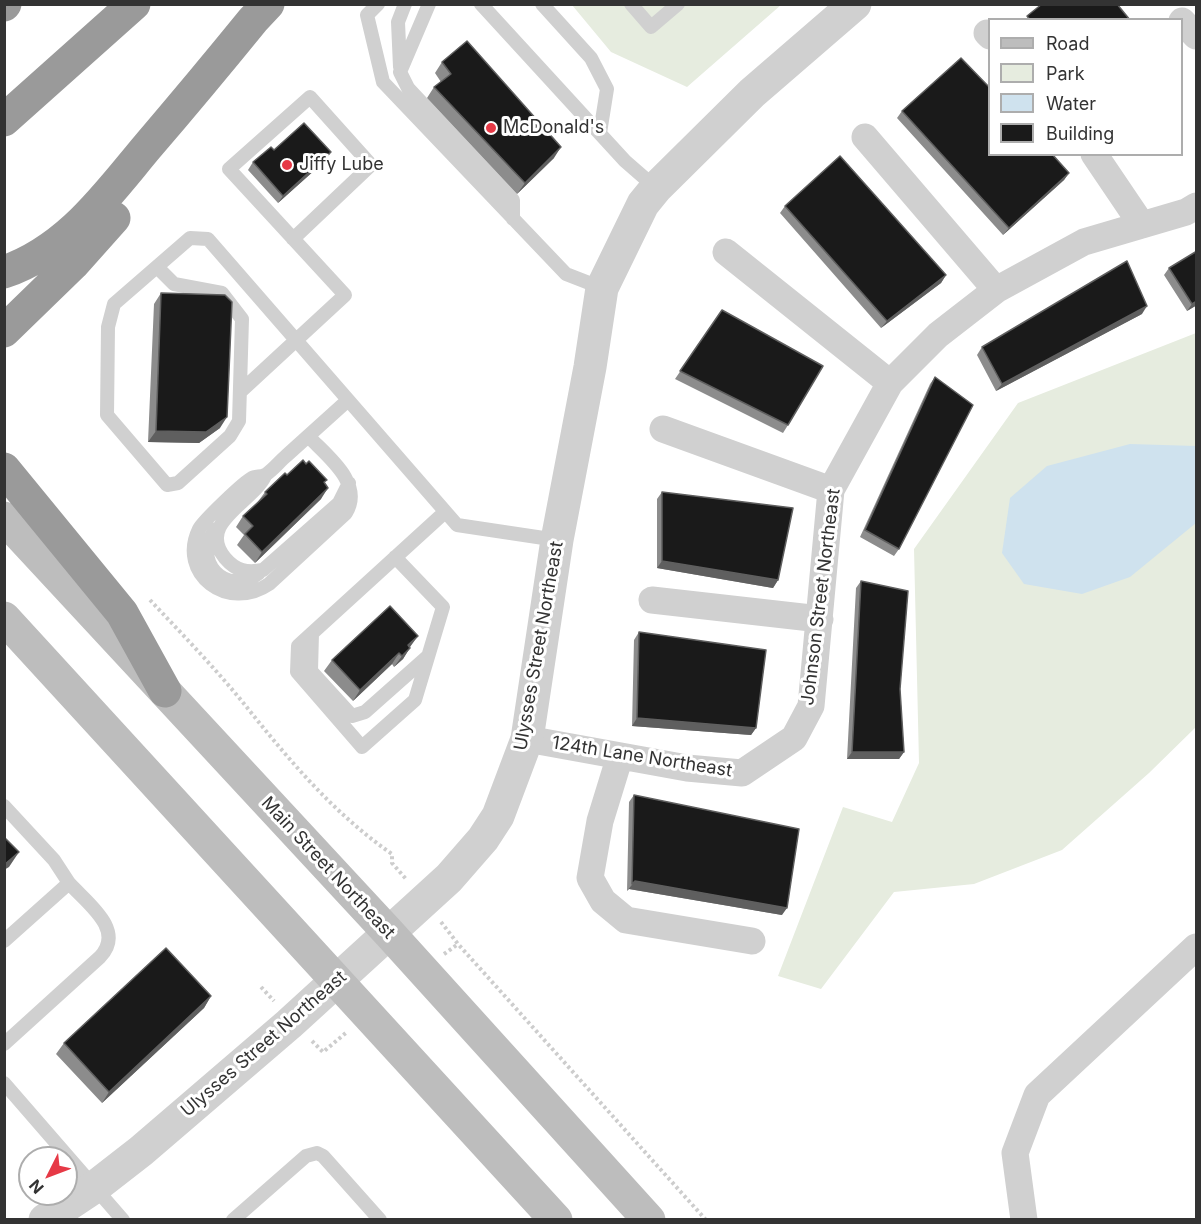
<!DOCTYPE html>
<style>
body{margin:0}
#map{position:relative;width:1201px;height:1224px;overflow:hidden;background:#fff;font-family:Inter,sans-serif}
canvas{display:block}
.frame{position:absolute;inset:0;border:6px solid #333;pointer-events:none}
.legend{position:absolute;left:988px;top:18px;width:195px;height:138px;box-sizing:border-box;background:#fff;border:2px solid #adadad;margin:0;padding:8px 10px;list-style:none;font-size:18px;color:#333}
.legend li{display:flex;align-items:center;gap:12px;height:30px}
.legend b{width:30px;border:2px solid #adadad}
.north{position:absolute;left:18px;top:1146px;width:60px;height:60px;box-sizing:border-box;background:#fff;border:2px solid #adadad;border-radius:50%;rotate:228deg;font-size:16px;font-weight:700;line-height:24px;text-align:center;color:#333}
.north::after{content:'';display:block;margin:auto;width:21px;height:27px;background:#e63946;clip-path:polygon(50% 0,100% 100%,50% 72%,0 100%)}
</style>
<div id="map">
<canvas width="1201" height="1224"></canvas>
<div class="frame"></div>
<ul class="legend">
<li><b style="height:8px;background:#bdbdbd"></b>Road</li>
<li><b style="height:16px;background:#e6ecdf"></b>Park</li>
<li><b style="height:16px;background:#cfe2ee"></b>Water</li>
<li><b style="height:16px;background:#1a1a1a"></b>Building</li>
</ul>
<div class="north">N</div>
</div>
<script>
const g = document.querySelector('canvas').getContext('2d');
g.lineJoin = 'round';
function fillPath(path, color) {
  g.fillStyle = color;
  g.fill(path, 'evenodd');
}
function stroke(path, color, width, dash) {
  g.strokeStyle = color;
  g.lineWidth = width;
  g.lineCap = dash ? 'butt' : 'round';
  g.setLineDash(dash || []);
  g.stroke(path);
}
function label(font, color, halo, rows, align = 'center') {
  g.font = font + ' Inter,sans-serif';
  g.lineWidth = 6;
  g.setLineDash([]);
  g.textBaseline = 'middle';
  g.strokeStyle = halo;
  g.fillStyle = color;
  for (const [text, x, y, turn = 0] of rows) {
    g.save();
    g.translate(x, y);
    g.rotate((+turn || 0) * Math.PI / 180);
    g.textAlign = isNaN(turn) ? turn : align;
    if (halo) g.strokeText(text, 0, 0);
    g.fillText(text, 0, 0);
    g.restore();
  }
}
fillPath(new Path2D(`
 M572,5H781L687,87L611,52Z
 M1196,333V727L1149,773L1062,850L974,884L894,892L821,989L778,976L843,807L892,822L919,763L914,549L1018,403Z`), '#e6ecdf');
fillPath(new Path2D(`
 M1130,444L1196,446V523L1130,577L1082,594L1024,584L1002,553L1010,498L1047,466Z`), '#cfe2ee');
stroke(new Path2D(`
 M150,600C182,634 215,668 245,705C289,760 334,814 392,854V863L406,879
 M441,922L458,944L706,1220
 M444,954L458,944
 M261,987L274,1001
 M312,1041L323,1052L347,1032`), '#cdcdcd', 4, [3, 3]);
stroke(new Path2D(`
 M378,4L367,15L383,82L566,274L602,288
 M429,4L400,72L408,88L513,200V219
 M481,4L625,161L656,188
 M542,4L591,58L607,89L600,133
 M631,4L651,27L678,4
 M400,67L398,22L405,4
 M157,267L174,284L222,293L242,319L239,421L230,436L178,483L167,485L107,415L108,327L114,304L190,238L208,239L457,525L557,540
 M240,392L345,295L229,169L310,97L371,165L293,239
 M308,436C327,456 364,483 346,513L269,584C228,612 177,574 199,529C203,521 244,482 252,478C255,476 261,477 265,475C272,471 279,462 286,456C306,438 327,419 347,401
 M265,476C252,503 196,523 225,558C236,571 247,573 263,570L339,503L349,483
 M216,529C190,559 226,599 259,573
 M395,557L443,607L415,700L362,747L297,672L298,646L445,512
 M312,633L311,671L352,716L365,712L427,657
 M4,806L54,860L69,883L4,941
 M4,1044L100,957C126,930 87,903 69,883
 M4,1083L123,1220
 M233,1220L306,1156L317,1153L323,1156L380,1220`), '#d0d0d0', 14);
stroke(new Path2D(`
 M1182,21L1196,36
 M987,33L990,36
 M865,137L996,290
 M1094,154L1142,225
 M726,252L890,383
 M663,429L831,490
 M652,600L820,619
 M527,739L687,768L742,773L794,738L811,706L831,490L890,383L938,335L996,290L1084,242L1186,212L1196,206
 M620,756L600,821L590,878L603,901L626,920L752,941
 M1024,1220L1015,1153L1037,1095L1196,947`), '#d0d0d0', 27);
stroke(new Path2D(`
 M45,1220L96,1186L141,1151L289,1024L449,878L483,839L498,816L527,739L557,540L590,367L602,288L643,204L656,188L752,93L855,4`), '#d0d0d0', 33);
stroke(new Path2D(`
 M4,518L389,933L649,1220
 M4,618L556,1220`), '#bdbdbd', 33);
stroke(new Path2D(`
 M4,5L5,4
 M4,120L134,4
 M4,272C68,250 106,196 147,147C183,105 218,63 253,20L268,4
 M4,331L73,264L114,218
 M4,469L122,613L165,691`), '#9a9a9a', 33);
fillPath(new Path2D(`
 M442,62L554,158L517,194L427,98L434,87L441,82L435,73Z
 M902,111L1069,173L1064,180L1003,235L897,118Z
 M274,150L326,160L278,203L248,170L253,162Z
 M785,206L946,275L941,283L881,328L780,213Z
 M1197,251V305L1187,311L1164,275L1169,268Z
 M161,293L220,428L199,443L148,442L154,304Z
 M722,310L788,425L783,433L675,379Z
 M1142,314L996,391L977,355L982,347Z
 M935,377L899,549L894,556L860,537L930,384Z
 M306,464L327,480L324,483L321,499L255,563L237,545L244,535L236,527L243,516L257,503L265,492L287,475Z
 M662,492L778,580L773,588L657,568V499Z
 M861,581L900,689L904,752L899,759H847L856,588Z
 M639,632L756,728L751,735L632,726L634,640Z
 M410,647L403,659L394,667L392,664L353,701L324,671L332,660Z
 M634,795L782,915L629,889L627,891L629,802Z
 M211,996L204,1008L102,1103L56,1054L64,1043Z`), '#8c8c8c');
fillPath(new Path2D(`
 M561,147L554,158L517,194L525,183Z
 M331,152L326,160L278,203L283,196Z
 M1069,173L1064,180L1003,235L1009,228Z
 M946,275L941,283L881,328L887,321Z
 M1197,301V305L1187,311L1192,304Z
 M1147,306L1142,314L996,391L1002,384Z
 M227,417L220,428L199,443L148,442L156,431Z
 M328,488L321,499L255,563L262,552Z
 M662,561L778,580L773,588L657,568Z
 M418,636L410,647L400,656L408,645Z
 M410,648L403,659L394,667L402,656Z
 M399,653L392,664L353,701L360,690Z
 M637,718L756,728L751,735L632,726Z
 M852,752H904L899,759H847Z
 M19,852L9,867L4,870V865Z
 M635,881L787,908L782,915L629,889L627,891Z
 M211,996L204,1008L102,1103L109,1092Z`), '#5f5f5f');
const building = new Path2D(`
 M1042,4H1117L1130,20H1030L1027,16Z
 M467,41L561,147L525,183L434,87L451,74L442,62Z
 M961,58L990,88V154H1052L1069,173L1009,228L902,111Z
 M304,123L331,152L283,196L253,162L271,147L274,150Z
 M840,156L946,275L887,321L785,206Z
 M1197,251V301L1192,304L1169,268Z
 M1127,261L1147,306L1002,384L982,347Z
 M161,293L225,295L232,302L227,417L206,432L156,431Z
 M722,310L823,366L788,425L680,371Z
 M935,377L973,405L899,549L865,530Z
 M303,460L306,464L309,461L327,480L324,482L328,488L262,552L245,534L253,526L243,516L267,494L265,492L285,473L287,475Z
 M662,492L793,508L778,580L662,561Z
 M861,581L908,591L900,689L904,752H852Z
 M390,606L418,636L408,645L410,648L402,656L399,653L360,690L332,660Z
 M639,632L766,650L756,728L637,718Z
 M634,795L799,829L787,908L635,881L632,884Z
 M4,837L19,852L4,865Z
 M166,948L211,996L109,1092L64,1043Z`);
fillPath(building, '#1a1a1a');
stroke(building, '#5f5f5f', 1.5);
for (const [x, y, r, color] of [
 [491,128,6,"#e63946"],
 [287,165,6,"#e63946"]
]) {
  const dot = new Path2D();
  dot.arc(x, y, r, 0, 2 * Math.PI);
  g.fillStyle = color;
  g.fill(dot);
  stroke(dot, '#fff', 2);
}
label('18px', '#333', '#fff', [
 ["McDonald's",503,128],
 ["Jiffy Lube",299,165]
], 'left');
label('18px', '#333', '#fff', [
 ["Johnson Street Northeast",821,597,-83],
 ["Ulysses Street Northeast",539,646,-80],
 ["124th Lane Northeast",642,757,9],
 ["Main Street Northeast",328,868,47],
 ["Ulysses Street Northeast",264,1044,-41]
]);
</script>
